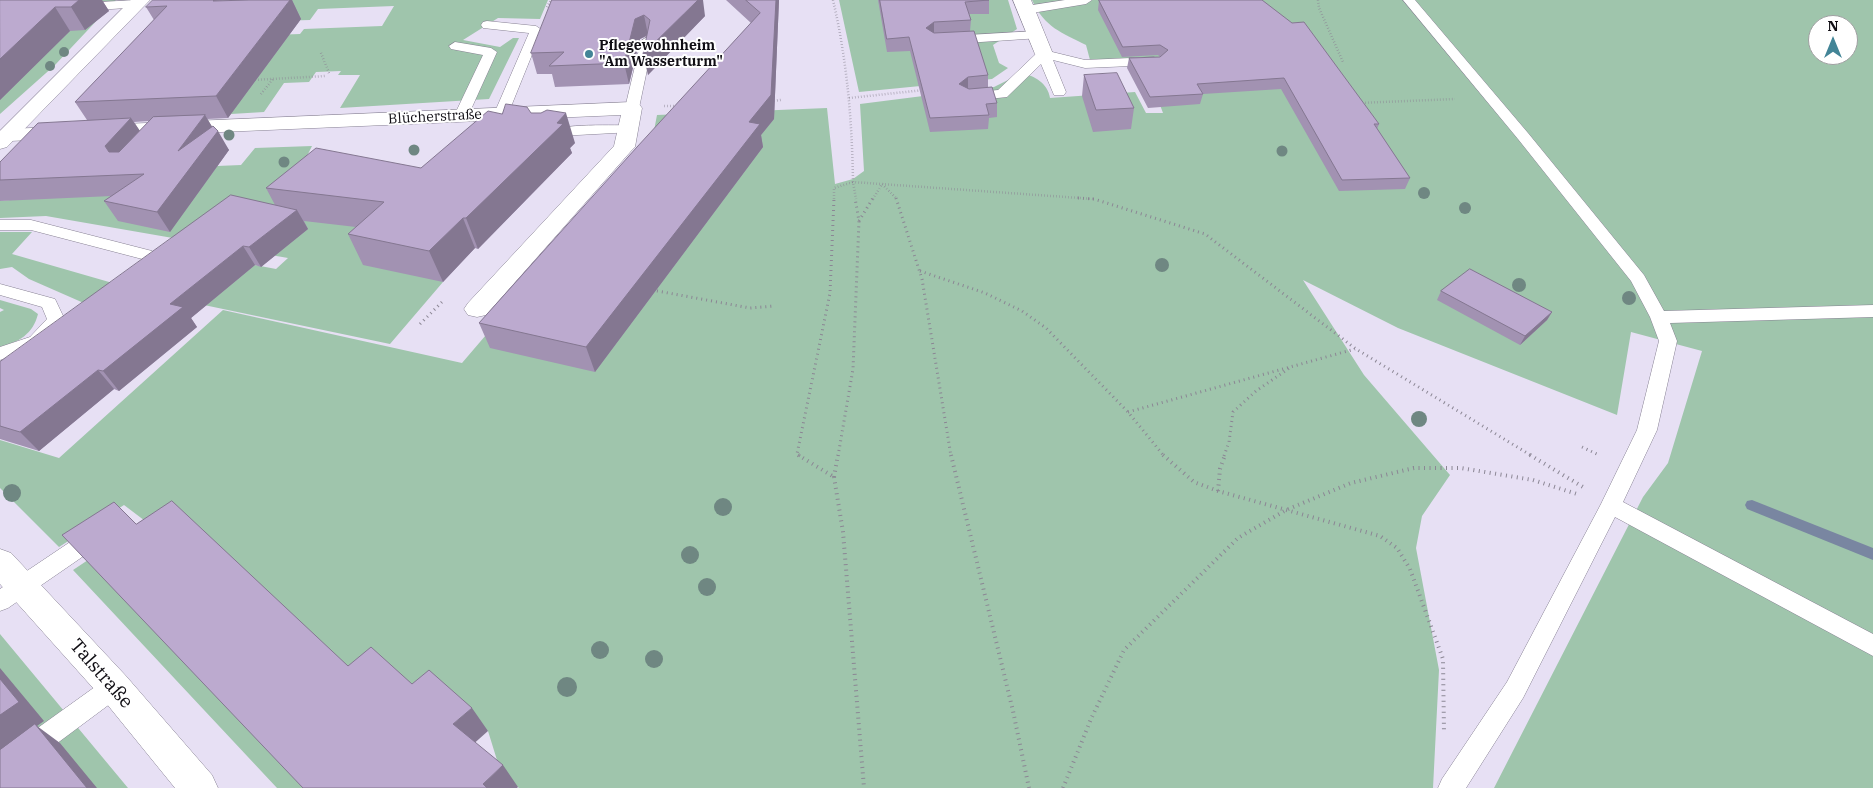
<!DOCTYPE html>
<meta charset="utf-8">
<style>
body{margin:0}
#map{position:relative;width:1873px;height:788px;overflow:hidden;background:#e7e0f4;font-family:"IBM Plex Serif",serif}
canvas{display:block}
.north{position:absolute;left:1808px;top:15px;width:50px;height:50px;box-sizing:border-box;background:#fff;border:1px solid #9f9fa1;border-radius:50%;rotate:0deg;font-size:14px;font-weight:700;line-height:20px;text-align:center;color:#100e14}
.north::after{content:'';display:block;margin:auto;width:18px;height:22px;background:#438597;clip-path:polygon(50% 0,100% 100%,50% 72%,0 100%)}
</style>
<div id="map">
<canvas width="1873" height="788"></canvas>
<div class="north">N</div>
</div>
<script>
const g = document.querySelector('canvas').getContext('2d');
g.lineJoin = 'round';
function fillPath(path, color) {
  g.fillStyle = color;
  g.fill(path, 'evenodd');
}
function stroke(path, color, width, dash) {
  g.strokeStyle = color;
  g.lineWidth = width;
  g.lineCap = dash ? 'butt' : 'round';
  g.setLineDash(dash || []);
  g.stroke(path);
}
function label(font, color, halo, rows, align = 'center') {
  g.font = font + ' "IBM Plex Serif",serif';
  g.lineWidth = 4;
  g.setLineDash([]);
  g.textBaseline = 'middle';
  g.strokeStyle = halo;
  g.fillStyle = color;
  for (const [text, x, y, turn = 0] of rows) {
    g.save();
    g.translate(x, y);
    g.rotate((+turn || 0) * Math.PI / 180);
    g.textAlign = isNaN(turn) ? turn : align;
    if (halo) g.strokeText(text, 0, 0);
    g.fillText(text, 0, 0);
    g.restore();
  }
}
fillPath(new Path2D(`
 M0,0H116L55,65L0,114Z
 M237,0H548L540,19L498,18L463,40L500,47L513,38H519L489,99L340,108L360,75H338L341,71L316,72L309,82L284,83L264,112L231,114L245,36L300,34L304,29L382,26L394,6L318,9L310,20L275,21Z
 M839,0H1008L1017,29L993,45L999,63L1008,68L992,79L859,92Z
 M1032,0H1873V788H1494L1643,497L1668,463L1702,351L1631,332L1617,415L1398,328L1303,280L1364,375L1450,475L1422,516L1416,548L1439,670L1433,788H519L501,773L488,731L368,690L124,505L59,547L0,488V440L59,458L223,310L462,363L652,141L657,115L827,108L835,184L853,179L864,171L860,104L994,87L1022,73C1034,76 1048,83 1050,98L1135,92L1146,113H1163L1157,97L1179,56L1090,60L1086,45C1061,32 1045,28 1032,0ZM1818,25H1848V55H1818Z
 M312,146L300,170L443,282L390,344L204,305L86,304L29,279L12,267L0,269V232H32L12,254L123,286L255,265L276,269L288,258L46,216L0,218V201L206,181L217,166L241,165L255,148Z
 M0,300L31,309L38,314C33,334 19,342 0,347V312L4,310L0,308Z
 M88,560L306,788H277L73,570Z
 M0,634L128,788H0Z`), '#9fc5ac');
fillPath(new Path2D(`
 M1752,500L1873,548V560L1747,509L1745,505L1747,501Z`), '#7986a1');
const lane = new Path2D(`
 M137,0L143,4L141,7L82,11L76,7L82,3Z
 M1065,0H1092L1086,4L1026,14L1020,10L1026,6Z
 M1403,0H1415L1528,133L1644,275L1664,311L1873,305V317L1670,323L1677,341L1657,430L1623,502L1873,634V656L1615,517L1523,698L1466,788H1438L1442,779L1507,682L1601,504L1637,430L1659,341L1650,317L1631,281L1518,139Z
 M487,21L536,26L542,30L508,114L501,118L494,114L529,33L483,28L481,25L483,22Z
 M1036,31L1042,35L1040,38L951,44L945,40L951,36Z
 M647,37L653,41L639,108L632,112L625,108L641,41Z
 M455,42L491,48L497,52L468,116L461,120L454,116L483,55L451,49L449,46Z
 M1044,50L1085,60L1154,57L1160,61L1154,65L1085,68L1053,60L1066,92L1064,95H1054L1041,64L1007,97L969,101L962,97L969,93L998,90L1039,51Z
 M628,125L633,126L635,129L633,132L559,136L548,140L543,139L541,136C552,122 610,126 628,125Z
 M0,220H31L152,251L154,255L152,259L146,260L31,230H0Z
 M0,284L55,299L65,320L42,345L0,360V347L30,337L47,319L42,307L0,295Z
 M96,527L104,530L107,536L104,542L8,608L0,611V589L88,530Z
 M114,676L122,679L126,687L122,695L9,779L0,782V755L106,679Z`);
const street = new Path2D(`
 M1013,0H1031L1053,54L1051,58L1044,60L1037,58L1035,54Z
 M632,102L639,104L642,108L635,147L631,151L486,315L477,317L468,315L464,309L468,303L614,146L621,115L9,141L0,137L2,131L9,129Z
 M0,549L11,553L126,676L212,775L218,788H175L102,698L0,584Z`);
const secondary = new Path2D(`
 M131,0H150L7,147L0,149V131Z`);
stroke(lane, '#878193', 1);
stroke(street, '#878193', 1);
stroke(secondary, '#878193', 1);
stroke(new Path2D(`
 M833,0C847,60 852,120 853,182L1094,199
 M1318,0L1319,8L1343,62
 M547,7L551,0
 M321,53L329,73
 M252,80L326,76
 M261,94L273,79
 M849,98L924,90
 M771,101L781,100
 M1359,103L1455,99
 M664,106H678
 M834,199V188L853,182L856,199
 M873,199L882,184L897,199`), '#8b8694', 2.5, [0.5, 2.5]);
stroke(new Path2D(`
 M896,198L922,279L951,456
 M1078,198L1094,199L1205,234L1356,349L1532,456
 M859,221L873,198
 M920,271L985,293L1022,311L1046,328L1128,412L1164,456
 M652,290L750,308L774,306
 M420,324L444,300
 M1128,412L1355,349
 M1582,447L1599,455
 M800,456L797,454L830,293L834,198
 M838,456L853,369L859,221L855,198
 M1224,456L1229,442L1233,412L1256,391L1291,367`), '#8b8694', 3, [1, 4]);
stroke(new Path2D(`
 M798,455L834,477
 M951,455L1013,711L1029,788
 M1163,455L1194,482L1218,491L1380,536L1397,548L1410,569L1443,659L1444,733
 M1530,455L1583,487
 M834,477L843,532L864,788
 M834,477L838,455
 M1218,491L1220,469L1225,455
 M1063,788L1091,719L1124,650L1238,538L1286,510L1351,483L1414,468H1461L1533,480L1580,495`), '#8b8694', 4, [1, 4.5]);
fillPath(lane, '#fff');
fillPath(street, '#fff');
fillPath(secondary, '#fff');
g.fillStyle = '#6f8782';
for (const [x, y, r] of [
 [64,52,5],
 [50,66,5],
 [229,135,5.5],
 [414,150,5.5],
 [1282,151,5.5],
 [284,162,5.5],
 [1424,193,6],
 [1465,208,6],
 [1162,265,7],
 [1519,285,7],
 [1629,298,7],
 [1419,419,8],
 [12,493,9],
 [723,507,9],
 [690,555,9],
 [707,587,9],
 [600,650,9],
 [654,659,9],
 [567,687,10]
]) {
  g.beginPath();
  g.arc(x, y, r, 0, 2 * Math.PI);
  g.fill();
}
fillPath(new Path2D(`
 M0,0H104H102L109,11L85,30L70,31L0,100Z
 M240,0H292L301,19L228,118L207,119L212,127L229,150L170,232L118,221L104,201L112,196L0,201V162L87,120L75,102L154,20L146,7ZM149,121L140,131L134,122Z
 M552,0L705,16L648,75L647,36L640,39L629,84L555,87L552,74H537L531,53Z
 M726,0H779L774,119L761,135L763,147L595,372L490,348L479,323L751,23Z
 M878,0H989V14H969L971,20L970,31L988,75V87L997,103V117L989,118L988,129L930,132L910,51L887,52Z
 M1099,0H1262L1379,124L1377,129L1410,178L1405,189L1339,191L1281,89L1203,94L1200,104L1148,108L1127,68L1129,58L1160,57L1158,55L1122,57L1098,10Z
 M1084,75L1134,108L1131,129L1093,132L1082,96Z
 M531,113L575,143L570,148L572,153L478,249L475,248L443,282L363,265L348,234L356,227L304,221L308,229L261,267L255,265L191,318L197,327L119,391L114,389L39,451L0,439V362L275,205L266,188L421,168L502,114Z
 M1441,291L1552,312L1547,320L1520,345L1437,300Z`), '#a292b2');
fillPath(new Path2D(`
 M79,0H102L109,11L85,30L71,7Z
 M214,0H240L213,1Z
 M290,0H292L301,19L228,118L216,96Z
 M698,0H703L705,16L648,75L643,54Z
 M776,0H779L774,119L761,135L763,147L595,372L586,347Z
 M55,7L70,31L0,100V59Z
 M644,15L648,35L640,39L629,84L624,63L635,19Z
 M934,22V35L926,28Z
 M968,77V91L959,84Z
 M566,113L575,143L570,148L572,153L478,249L466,218Z
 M205,115L216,133L218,131L229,150L170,232L157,212L178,151Z
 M131,118L144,137L118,166L105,146Z
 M297,210L308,229L261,267L249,247Z
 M463,218L475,248L443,282L429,251Z
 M243,246L255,265L191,318L197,327L119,391L103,371L170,304Z
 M1552,312L1547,320L1520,345L1525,336Z
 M98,370L114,389L39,451L20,432Z
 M0,668L44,721L37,726L60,743L97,788H87L0,753Z
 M472,708L488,731L470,747L453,724Z
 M503,765L518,787L517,788H486L483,784Z`), '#847791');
const building = new Path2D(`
 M0,0H79L71,7H55L0,59Z
 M153,0H214L213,1L249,0H290L216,96L75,102L167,6L146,7Z
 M552,0H698L643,54L650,20L644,15L635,19L624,63L549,66L564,52L531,53Z
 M746,0H776L771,95L749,122L760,124L586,347L479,323L637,147L760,13Z
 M880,0H989L965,2L971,20L934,22L926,28L934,33L974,31L988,75L968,77L959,84L969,89L992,87L997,103L986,104L989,115L930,118L909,37L887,39Z
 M1099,0H1262L1292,23L1304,22L1379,124H1374L1410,178L1342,180L1284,78L1197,84L1203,94L1150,97L1129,58L1160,57L1168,50L1160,45L1123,47Z
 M1117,73L1134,108L1096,110L1084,75Z
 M506,104L527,107L531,113H541L547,110L566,113L557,123L563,124L466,218H463L429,251L348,234L384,202L266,188L316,148L421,168L488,111L502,114Z
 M205,115L178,151L213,126L218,131L157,212L104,201L144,174L0,180V162L38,123L131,118L105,146L109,152H119L153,117Z
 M231,195L297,210L249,247L243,246L170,304L183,307L103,371L98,370L20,432L0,426V362Z
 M1470,269L1552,312L1525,336L1441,291Z
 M172,501L348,666L371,647L412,684L429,670L472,708L453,724L503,765L483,784L487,788H303L62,535L114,502L136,524Z
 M0,679L19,702L0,715Z
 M35,724L87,788H0V750Z`);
fillPath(building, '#bcaacf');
stroke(building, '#847791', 1);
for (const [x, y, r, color] of [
 [589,54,5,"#438597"]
]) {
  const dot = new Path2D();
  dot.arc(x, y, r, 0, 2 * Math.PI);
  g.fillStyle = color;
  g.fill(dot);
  stroke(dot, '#fff', 2);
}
label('bold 14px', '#100e14', '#fff', [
 ["Pflegewohnheim",599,46],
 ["\"Am Wasserturm\"",599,62]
], 'left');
label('14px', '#100e14', '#fff', [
 ["Blücherstraße",435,117,-3]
]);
label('19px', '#100e14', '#fff', [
 ["Talstraße",101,674,49]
]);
</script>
